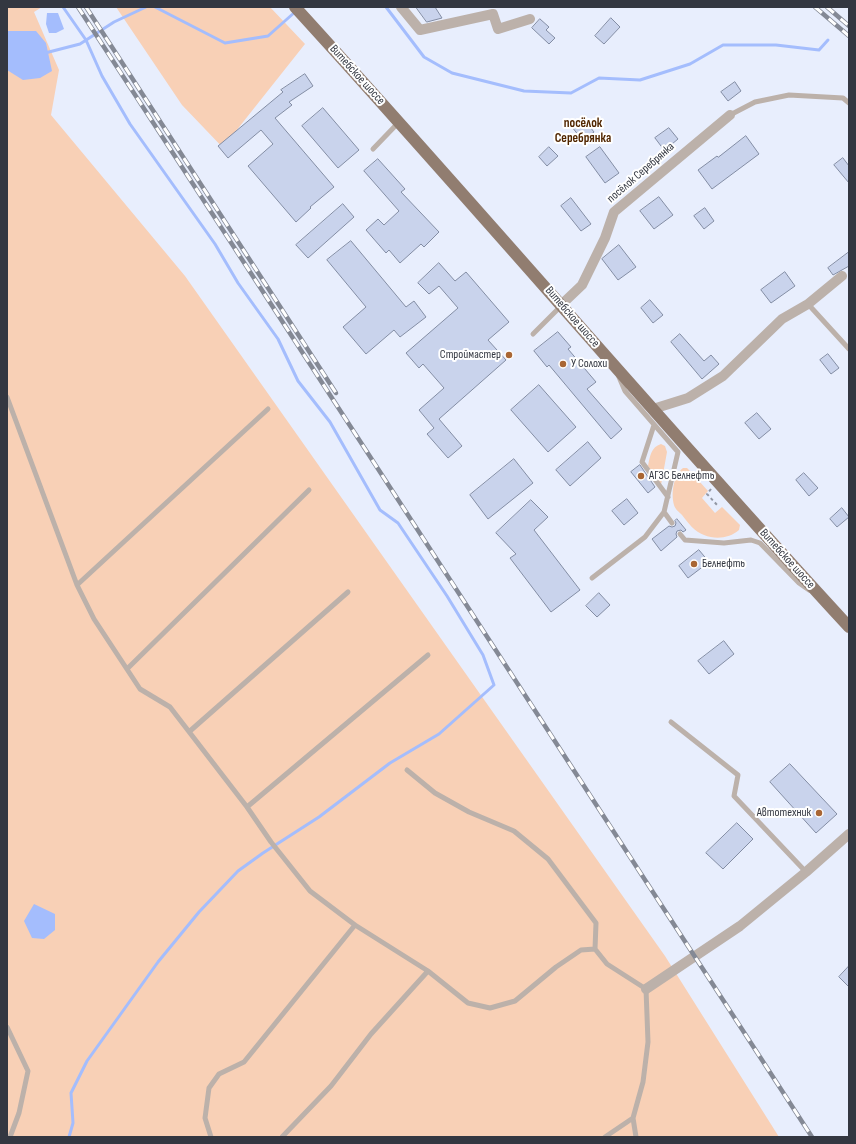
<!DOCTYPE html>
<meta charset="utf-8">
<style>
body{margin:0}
#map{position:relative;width:856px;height:1144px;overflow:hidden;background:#e8eefd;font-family:"Sofia Sans Condensed",sans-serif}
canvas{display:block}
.frame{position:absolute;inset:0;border:8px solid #333741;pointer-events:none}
</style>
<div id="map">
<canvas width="856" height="1144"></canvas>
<div class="frame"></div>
</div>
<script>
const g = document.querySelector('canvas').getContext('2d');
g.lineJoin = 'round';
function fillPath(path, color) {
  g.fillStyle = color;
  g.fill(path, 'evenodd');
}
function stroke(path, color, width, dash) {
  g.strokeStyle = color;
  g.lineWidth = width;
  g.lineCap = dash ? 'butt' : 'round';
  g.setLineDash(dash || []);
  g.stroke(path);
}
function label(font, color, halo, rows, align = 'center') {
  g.font = font + ' "Sofia Sans Condensed",sans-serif';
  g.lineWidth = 4;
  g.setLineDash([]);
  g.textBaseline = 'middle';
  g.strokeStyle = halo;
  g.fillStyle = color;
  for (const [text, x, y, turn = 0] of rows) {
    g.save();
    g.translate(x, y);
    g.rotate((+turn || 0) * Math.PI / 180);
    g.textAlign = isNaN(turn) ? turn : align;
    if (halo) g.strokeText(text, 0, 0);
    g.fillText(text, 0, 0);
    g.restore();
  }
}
fillPath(new Path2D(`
 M7,7H42L34,12L59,70L51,115L185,276L665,956L779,1137H7Z
 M116,7H270L305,44L232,136L236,151L227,152L182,105Z
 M661,444L665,446L667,452L661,485L648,466C650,456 651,447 661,444Z
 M683,468H687L690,471L708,491L702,498L715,513L722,507L740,525L739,530C730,538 716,540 704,535C695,532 688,523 682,515C679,512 675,509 674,505C671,494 673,476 683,468Z`), '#f8d0b6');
fillPath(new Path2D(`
 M47,13H58L64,29L56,33H49L46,24Z
 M8,31H36L46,43L52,71L40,78L23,80L7,70Z
 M34,904L55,914V930L44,939L32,938L24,921Z`), '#a4bdfd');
stroke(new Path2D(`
 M63,7L86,40L102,76L130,124L215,244L238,283L278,339L298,381L330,422L380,510L398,523L447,596L483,655L494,685L439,734L390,763L319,817L263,853L238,871L199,912L158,962L87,1061L71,1093L73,1123L69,1137
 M155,7L225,43L268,36L295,12
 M386,7L424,57L452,73L524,91L571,93L599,78L640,80L690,64L723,45H776L819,50L828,40
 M45,53L80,44L114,22L146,7`), '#a4bdfd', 3);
const building = new Path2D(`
 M416,7H435L442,18L427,22Z
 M611,18L620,27L604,44L595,36Z
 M540,19L549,27L546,30L555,38L549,44L532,28Z
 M305,74L313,86L289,102L292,105L275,118L334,187L310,207L311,208L296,222L248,166L273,144L261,130L228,158L218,146L283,92L281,90Z
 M735,82L741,91L728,101L721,92Z
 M323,108L359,150L338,168L302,126Z
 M583,118L594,132L583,141L572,127Z
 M669,128L678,139L672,144L675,148L667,154L655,138Z
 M746,136L759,154L712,189L698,170L717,156L718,157Z
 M549,147L558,156L547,166L539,157Z
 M600,147L619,173L605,183L586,157Z
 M843,158L849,166V183L834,165Z
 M378,159L405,189L401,192L439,232L424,247L421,244L400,263L389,250L386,253L366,230L378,219L384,225L399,211L364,171Z
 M659,197L673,215L654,229L640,211Z
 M571,198L591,224L581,231L561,206Z
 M343,204L354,217L308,258L296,245Z
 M705,208L714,221L704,229L694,216Z
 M351,241L406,307L414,301L426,317L400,337L394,330L366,354L343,327L366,307L327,260Z
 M619,245L636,267L618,280L602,259Z
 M849,252V266L833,275L828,268Z
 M439,263L455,281L466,272L509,322L488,340L506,360L439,419L462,446L448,458L427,434L434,428L419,410L444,388L423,364L419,368L406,353L458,308L439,286L429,294L418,283Z
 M785,272L795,286L771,303L761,290Z
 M650,300L663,315L653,323L641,308Z
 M558,332L571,347L568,349L596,382L587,389L622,429L611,439L549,365L547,367L534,351Z
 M680,334L704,361L711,355L719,364L702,379L671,342Z
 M828,354L839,368L831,374L820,360Z
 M539,385L576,427L548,452L511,410Z
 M757,413L771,429L759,439L745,423Z
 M588,442L601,458L570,486L556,470Z
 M514,459L533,483L488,519L470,495Z
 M640,465L655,487L648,493L631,472Z
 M804,473L818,488L809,496L796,480Z
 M627,499L638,513L624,525L612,511Z
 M531,500L548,517L534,530L580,590L551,612L510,558L516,554L496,533Z
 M842,508L849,517L837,527L830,519Z
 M677,519L686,530L683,532L681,530L677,531L676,534L677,537L661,551L652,539L669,526L672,527L675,526L676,523L675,521Z
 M699,550L709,562L688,578L679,566Z
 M599,593L610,605L597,617L586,606Z
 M724,641L734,654L709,674L698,661Z
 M790,764L837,814L816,833L770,782Z
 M737,823L753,839L723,869L706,853Z
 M849,966V987L839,977Z`);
fillPath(building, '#c9d3ec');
stroke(building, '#838da4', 1);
stroke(new Path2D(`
 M711,489L707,494L718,506`), '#9297a4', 2, [3, 3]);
stroke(new Path2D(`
 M730,115L755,102L789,95L843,98L849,103
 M373,149L399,122
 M808,304L849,349
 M533,334L561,306
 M619,377L625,391L678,452L664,512L672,523
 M7,397L77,585L94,619L140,689L170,707L247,807L271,842L310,891L355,925L428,971L468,1003L490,1008L515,1001L556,967L581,950L595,949L607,964L646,989L648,1042L643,1082L633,1118L636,1137
 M654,425L642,462L668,497
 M680,534L685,540L724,543L751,540L760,543L799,583L809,590
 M592,578L645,537L664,512
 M77,585L268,409
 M127,669L309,490
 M671,722L738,775L734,796L806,872
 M190,731L348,592
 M407,770L435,793L469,812L514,831L548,859L596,923L595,949
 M247,807L428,655
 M7,1027L28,1071L19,1113L10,1137
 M211,1137L205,1118L209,1088L219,1074L244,1062L355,925
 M282,1137L331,1086L371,1034L428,971
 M605,1137L633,1118`), '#bcb1aa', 5);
stroke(new Path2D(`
 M401,7L420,30L493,14L498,29L530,19
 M561,305L582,285L605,238L614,212L730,115
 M653,409L688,398L723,376L782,319L808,304L842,276
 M646,989L740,926L806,872L849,834`), '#bcb1aa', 10);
stroke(new Path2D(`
 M295,7C482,212 661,423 849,627`), '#917d70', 12);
const rail = new Path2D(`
 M78,7L812,1137
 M86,7L336,393
 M815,7L849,36
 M827,7L849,26`);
stroke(rail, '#848995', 4.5);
stroke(rail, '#fff', 3, [9]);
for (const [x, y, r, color] of [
 [509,355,4,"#a96634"],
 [563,364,4,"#a96634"],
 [641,476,4,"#a96634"],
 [694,564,4,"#a96634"],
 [819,813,4,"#a96634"]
]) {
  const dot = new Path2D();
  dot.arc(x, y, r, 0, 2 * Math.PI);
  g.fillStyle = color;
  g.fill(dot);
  stroke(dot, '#fff', 1.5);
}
label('12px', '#333741', '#fff', [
 ["Витебское шоссе",357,75,48],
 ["посёлок Серебрянка",641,173,-41],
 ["Витебское шоссе",572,317,49],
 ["Витебское шоссе",787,559,48]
]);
label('12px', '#333741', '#fff', [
 ["Строймастер",501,355,"right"],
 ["У Солохи",571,364],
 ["АГЗС Белнефть",649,476],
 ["Белнефть",702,564],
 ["Автотехник",811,813,"right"]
], 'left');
label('bold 13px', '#512600', '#fff', [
 ["посёлок",583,124],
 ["Серебрянка",583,139]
]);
</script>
